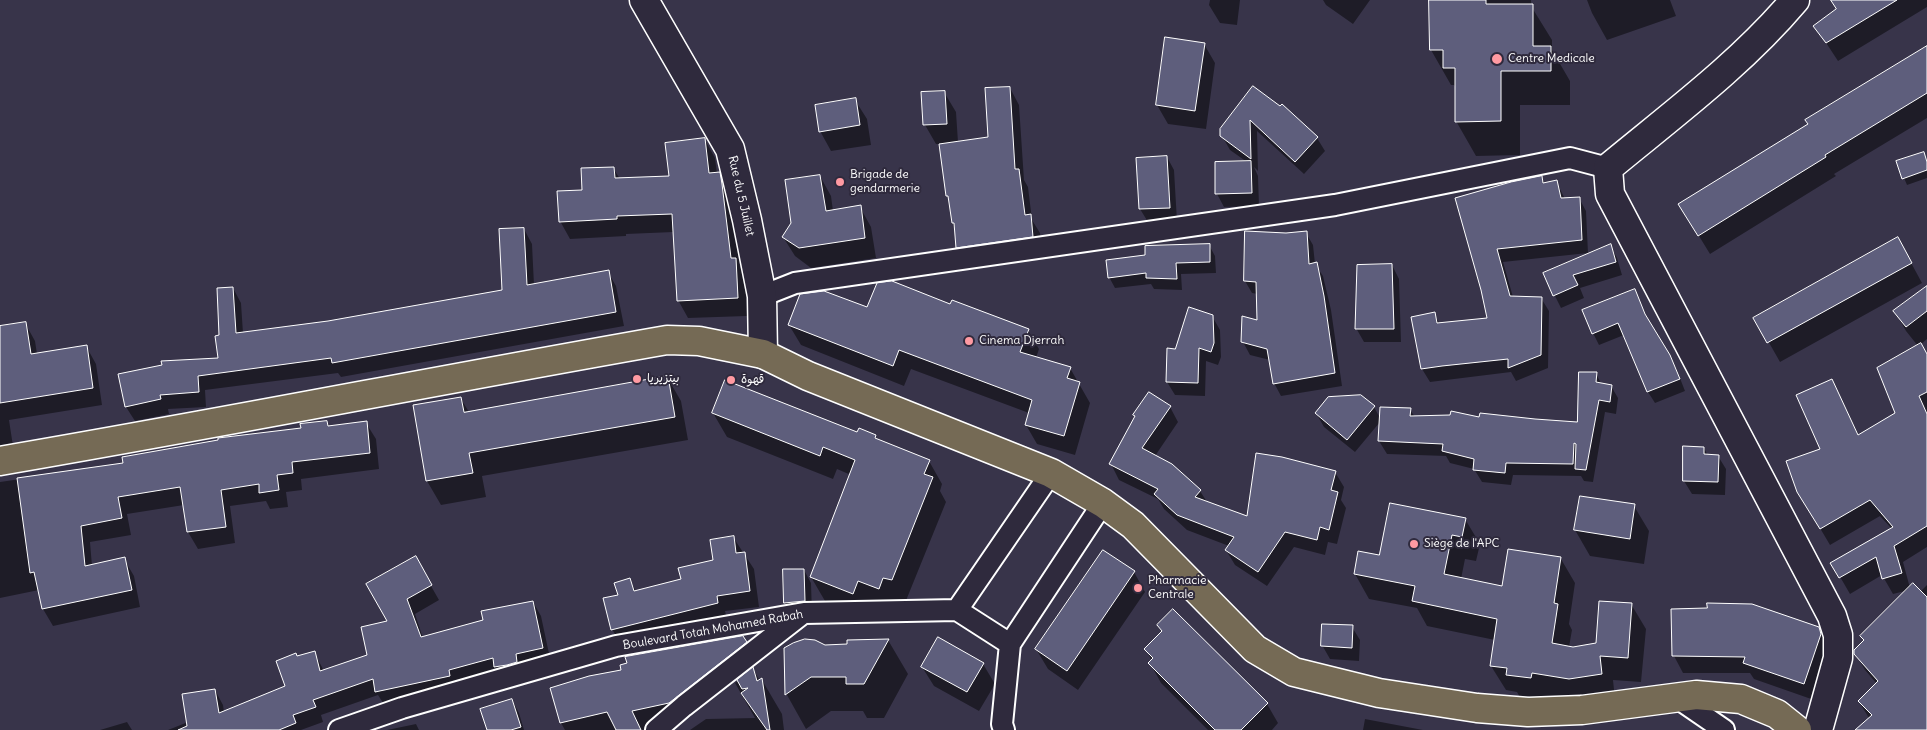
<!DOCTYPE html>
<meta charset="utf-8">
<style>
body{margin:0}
canvas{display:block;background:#38344a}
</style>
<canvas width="1927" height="730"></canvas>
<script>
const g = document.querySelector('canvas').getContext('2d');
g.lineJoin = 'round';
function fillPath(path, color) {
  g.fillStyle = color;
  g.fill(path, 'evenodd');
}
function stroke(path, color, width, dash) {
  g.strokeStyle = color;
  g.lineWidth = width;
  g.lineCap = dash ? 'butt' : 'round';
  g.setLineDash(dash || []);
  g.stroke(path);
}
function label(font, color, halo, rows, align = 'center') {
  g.font = font + ' Delius,"Playpen Sans Arabic",sans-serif';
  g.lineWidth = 4;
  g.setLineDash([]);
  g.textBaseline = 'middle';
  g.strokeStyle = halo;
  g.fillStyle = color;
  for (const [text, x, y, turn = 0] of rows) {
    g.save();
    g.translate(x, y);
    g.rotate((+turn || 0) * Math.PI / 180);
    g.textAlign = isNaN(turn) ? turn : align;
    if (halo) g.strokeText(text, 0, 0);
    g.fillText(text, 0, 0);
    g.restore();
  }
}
fillPath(new Path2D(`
 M1210,0H1240L1237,25L1220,23L1209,5Z
 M1323,0H1370L1353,24L1326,5Z
 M1431,0H1531V6L1552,40V50L1570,81V105H1520V155L1476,156L1456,121V88L1454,85H1451L1431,50Z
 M1587,0H1670L1676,16L1607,40L1592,13Z
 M1834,0H1927V7L1838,61L1815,26L1837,9Z
 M1204,44L1215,63L1206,129L1168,124L1157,105Z
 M1927,48V118L1834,174L1836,176L1710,254L1691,223L1809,124Z
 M1010,88L1019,105L1024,180L1028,187L1032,220L1040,233L1042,254L967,264L957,247L941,144H936L925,125L944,92L956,112L958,142L989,138Z
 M855,100L867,119L871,145L831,151L820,131Z
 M1282,106L1317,138L1325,151L1304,174L1257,131L1258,171L1254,167L1258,176L1259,206L1224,207L1217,194L1216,163L1247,162L1230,150L1222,136V130Z
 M705,140L715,158L717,174H719L729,191L740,267L746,277L747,316L688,318L678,300L674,232L626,234V236L570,239L560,221L583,191L613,168L620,179L671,177Z
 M1923,153L1927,160V178L1907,185L1904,178Z
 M1167,157L1174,170L1177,221L1148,222L1140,209Z
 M820,176L831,196L833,211L860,207L871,227L876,258L811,268L795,256L783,237Z
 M1541,177L1545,184L1556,181L1565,199L1579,198L1586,211L1588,253L1503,262L1513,297L1541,298L1549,311L1548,368L1516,381L1511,372L1430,382L1422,369L1413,318L1434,314L1440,324L1488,320L1482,289L1456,199Z
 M524,229L532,244L534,285L608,272L616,286L624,326L341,377L338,373L205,390L206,407L168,409L169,414L135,421L126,407L120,375L219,359L220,336L233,288L241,303L243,333L328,322L503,291Z
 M1306,233L1313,245L1315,264L1323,276L1331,310L1342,386L1281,396L1274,383L1270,360L1250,355L1243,342L1258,322V294L1252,293L1245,281L1286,235Z
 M1209,245L1215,256L1216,273L1181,274L1182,290L1154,289L1151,284L1115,288L1109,277Z
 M1610,245L1617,258L1622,275L1580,288L1584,298L1561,308L1544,274Z
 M1909,259L1922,283L1780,362L1755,318Z
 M1392,265L1399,279L1401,342H1364L1356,328Z
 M1927,287V339L1920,345L1927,356V547L1903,562L1910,588L1920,592L1927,585V730H1857L1869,718L1859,702L1877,684L1865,670L1855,653L1909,590L1893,594L1882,575L1850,594L1832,563L1892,529L1880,516L1830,545L1798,491L1821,450L1832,380L1859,436L1897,413L1918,346L1906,331L1895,311Z
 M1634,290L1651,326L1676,368L1685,391L1655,403L1648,392L1624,335L1599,345L1593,333Z
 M951,305L1028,330L1039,349L1036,358L1070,368L1090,403L1075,455L1037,444L1026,425L1029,413L911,369L904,386L801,345L789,325L868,309Z
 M1212,316L1220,330L1221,357L1218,365L1206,361L1205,396L1175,395L1167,382L1176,350Z
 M25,323L35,341L37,354L86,346L96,364L102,405L9,420L13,446L0,448V327Z
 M1596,374L1602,385L1611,386L1618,398L1616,414L1605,412L1593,482L1584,481L1581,476L1513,475L1511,485L1482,482L1474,469L1450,463L1446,456L1387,454L1379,441L1380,422L1355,452L1324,427L1316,413L1374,407L1380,418L1410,410L1415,417L1578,423Z
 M667,377L681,401L688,440L482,476L486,497L441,505L427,481L414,406L461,399L469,412Z
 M1170,407L1178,422L1155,456L1171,465L1200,491L1207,502L1248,518L1335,472L1344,487L1341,500L1346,508L1337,544L1328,542L1325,555L1294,547L1267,586L1235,565L1226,550L1229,546L1187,530L1164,509L1158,499L1119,480L1111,464Z
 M713,413L875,436L878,440L929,461L942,484L940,491L946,502L905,603L897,600L892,612L866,617L825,601L811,577L851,475L837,469L833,479L727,437Z
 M327,422L330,427L366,423L376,439L379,469L301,479L302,490L286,492L288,507L270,509L266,501L230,506L235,543L198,549L188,532L184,505L127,514L131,535L90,542L92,566L124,559L134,576L140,607L53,626L43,609L39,590L0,598V482L124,464L302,429Z
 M1704,448L1708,456H1718L1726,469L1725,495L1692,494L1684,481Z
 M1634,506L1649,531L1644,564L1590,556L1575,530Z
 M1465,519L1480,544L1476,561L1465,559L1461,579L1503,587L1561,559L1575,583L1569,624L1572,630L1569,647L1597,645L1631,604L1646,629L1641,682L1613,680L1615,699L1584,703L1545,697V703L1521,699L1517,692L1506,690L1491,666L1495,640L1427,626L1417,608L1369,599L1355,574L1380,556Z
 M733,537L754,569L759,607L725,611L727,619L621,645L612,629L619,596L629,579L636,591L682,580L715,561Z
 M415,558L439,600L415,614L423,638L485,621L533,602L541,616L551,663L385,706L378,695L321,715L323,722L301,730H168L188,722L215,690L223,705L224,712L287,687L296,657L314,652L324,671L369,656L389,622Z
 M784,570H804L811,583L812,614L793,616L785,603Z
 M1134,572L1145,592L1078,690L1048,669L1036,649Z
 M1158,626L1267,704L1278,723L1272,730H1208L1161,683L1150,663L1152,661L1146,649L1162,633Z
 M1352,627L1360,640L1359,661L1330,659L1322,645Z
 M1818,628L1828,645L1814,700L1754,679L1750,673H1683L1674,656Z
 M743,637L756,661L679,721L642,730H565L561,723L622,670Z
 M888,640L908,674L884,718H867L863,711H831L806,729L787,695L786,649Z
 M983,664L995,684L979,711L934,686L922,667Z
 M753,669L760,681L762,680L782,714L784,730H690L706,719L755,718L735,683Z
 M512,700L519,713L524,730H489Z
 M1365,719L1423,730H1363Z
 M127,722L132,730H100Z
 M416,724L419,730H387Z`), '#0007');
const building = new Path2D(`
 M1429,0H1486V4H1533V46H1551V71H1501V121L1455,122V68H1443V50H1430Z
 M1831,0H1897L1826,43L1813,26L1836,9Z
 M1165,37L1205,43L1195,111L1156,105Z
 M1927,46V93L1825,155L1826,157L1698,236L1678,204L1808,124L1805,120Z
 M1253,86L1280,106L1282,104L1318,137L1295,162L1250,120L1251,159L1220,136V129Z
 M1010,87L1015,169H1019L1025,215L1031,214L1033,237L956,248L954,223H952L948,196H946L939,144L988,137L985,88Z
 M945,91L947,124L923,125L921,92Z
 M856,98L860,125L819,132L815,105Z
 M705,138L709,173L720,172L722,184L731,258H736L738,298L677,301L672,214L617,216V219L559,222L557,191L582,190L581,168L614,167L615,178L669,176L665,143Z
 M1924,152L1927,162V170L1902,179L1896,161Z
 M1167,156L1170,208L1139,209L1136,158Z
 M1251,161L1252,193L1215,194V162Z
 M820,175L826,211L861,205L865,238L799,248L782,237L791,223L785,180Z
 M1542,176L1543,183L1557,180L1561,198L1580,197L1582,240L1497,249L1510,296L1542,297L1541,355L1508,368V359L1442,366L1421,369L1411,317L1435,312L1437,323L1487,318L1481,290L1455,198L1511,182Z
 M524,228L527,285L609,270L616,312L332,363L331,358L198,376L199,392L160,395L161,399L125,407L118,374L162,365L161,361L218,358L215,336L219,335L217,288L233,287L236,333L328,321L502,290L499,229Z
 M1245,231L1286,233L1307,231L1309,264L1317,262L1324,296L1335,373L1273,384L1267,349L1241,342L1242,316L1257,320L1256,282L1244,281Z
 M1898,237L1912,263L1767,343L1753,318Z
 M1210,244V262L1176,263L1177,279L1146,278V273L1108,278L1106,260L1145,255V246Z
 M1611,244L1616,262L1573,275L1578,285L1553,296L1543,273Z
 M1392,264L1394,329H1355L1357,265Z
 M892,281L950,304L952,300L1029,329L1020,352L1071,367L1067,378L1080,382L1064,436L1025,425L1032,400L899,350L893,366L788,325L800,294L824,291L867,307L877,283Z
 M1927,286V311L1906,327L1893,311Z
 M1635,289L1645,314L1670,355L1680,379L1647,392L1618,323L1592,334L1582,310Z
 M1189,307L1213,315L1214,343L1211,352L1199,348L1198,383L1166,382L1167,348L1175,349Z
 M26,322L31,354L87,345L93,388L0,403V326Z
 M1921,343L1927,354V392L1919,396L1927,414V526L1894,546L1902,573L1882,579L1876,557L1839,578L1830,563L1893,527L1870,500L1820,529L1797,492L1786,461L1820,449L1796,395L1832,379L1858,435L1895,413L1877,368Z
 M1579,372H1597L1596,382L1612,385L1610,402L1599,400L1586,470L1575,469L1576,444L1574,443L1573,464L1506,463L1505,473L1473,470L1474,459L1442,451L1443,444L1378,441L1380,407L1411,408L1410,416L1450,415L1451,411L1479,417L1480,413L1535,419L1577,422Z
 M668,376L675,417L469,453L473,473L426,481L413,405L461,397L464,412Z
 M725,380L857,432L859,428L876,435L875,438L930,460L924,474L933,477L892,580L883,578L879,589L858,581L853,594L810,577L855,460L823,447L820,456L712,413Z
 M1149,392L1171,406L1142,448L1172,464L1201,490L1195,497L1247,516L1256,453L1282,457L1336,471L1331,490L1338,492L1329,530L1320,527L1317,540L1285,532L1258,572L1225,550L1234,537L1177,515L1154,494L1158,489L1109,464L1135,416L1133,415Z
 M1361,395L1375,406L1347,440L1315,413L1328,397Z
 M327,421L328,426L367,421L370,453L292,462L293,473L277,475L279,490L259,493V484L221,490L226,527L187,532L180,487L118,497L122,518L81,526L85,566L125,557L132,590L42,609L34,572L30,573L17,478L123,463L122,457L218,440V438L301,428L300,424Z
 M1683,446L1704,447V454L1719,455L1718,482L1683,481Z
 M1580,496L1635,504L1630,539L1574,530Z
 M1390,503L1466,518L1462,537L1452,535L1444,574L1502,586L1508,549L1561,557L1554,603L1558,604L1552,643L1573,647L1596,643L1599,601L1632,603L1628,658L1600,656L1602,674L1569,679L1532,673L1531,678L1506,675L1507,668L1490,666L1497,619L1412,601L1415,586L1354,574L1358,551L1379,555Z
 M734,536L736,553L745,552L750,591L717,596L718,603L611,630L603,598L618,595L614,583L630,578L634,591L681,579L678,568L713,560L710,540Z
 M1103,550L1135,571L1067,671L1035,649Z
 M416,556L432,585L407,599L421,637L483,620L481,611L533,601L543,648L516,654L517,662L507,665L494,667L493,658L449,670L450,676L375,692L373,679L313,700L316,707L293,715L296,723L279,730H178L187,726L182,694L215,689L219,713L285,686L276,661L296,653L297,656L315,651L320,671L367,655L361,627L387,621L366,584Z
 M783,569H804L805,601L784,603Z
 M1913,583L1927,597V730H1855L1872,715L1858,701L1878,681L1854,654V650L1864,640L1860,636Z
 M1707,603L1752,604L1819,627L1821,634L1804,684L1743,663L1745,657L1672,656L1671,609L1707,608Z
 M1173,609L1268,703L1241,730H1215L1148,663L1153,658L1144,649L1162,631L1157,625Z
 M1322,624L1353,625L1352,648L1321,646Z
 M743,636L747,642L669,703L632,711L641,730H616L607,712L560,723L550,688L589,676L621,670L620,665L627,663L625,657Z
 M938,637L984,663L967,692L921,667Z
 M805,639L815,640L825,645L847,644V640L889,639L864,684H846V677H811L785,695L784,648L793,643Z
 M753,667L757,681L762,678L770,730H767L741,693L748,688L742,689L737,680Z
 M512,699L521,727L511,730H487L480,709Z`);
fillPath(building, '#5e5e7c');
stroke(building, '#fff', 1);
const street = new Path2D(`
 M762,296L795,283L1335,205L1570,158L1608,168
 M957,610L1051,473
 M1676,697L1724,730
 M339,730L402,708L616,646L804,613L957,610L1010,644
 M656,730L684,706L802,614
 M1004,730L1002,724L1010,644L1103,503`);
const secondary = new Path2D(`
 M644,0L730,149L747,220L762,296L763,354
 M1795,0C1741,64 1672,115 1608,168L1610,194L1832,616L1838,635V658L1818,730`);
const primary = new Path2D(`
 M0,461C223,423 444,379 667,340L699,341L763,354L808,376L1051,473L1103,503L1133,525L1255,649L1294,672L1379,693L1477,708L1528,712L1582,710L1696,695L1741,699L1777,714L1797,730`);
stroke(street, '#fff', 24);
stroke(secondary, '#fff', 31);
stroke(primary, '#fff', 31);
stroke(street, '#2f2a3d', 20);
stroke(secondary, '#2f2a3d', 28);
stroke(primary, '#756a55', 28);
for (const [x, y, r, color] of [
 [1497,59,6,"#ff9aa2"],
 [840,182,5,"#ff9aa2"],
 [969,341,5,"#ff9aa2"],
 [637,379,5,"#ff9aa2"],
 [731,380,5,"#ff9aa2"],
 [1414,544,5,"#ff9aa2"],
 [1138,588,5,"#ff9aa2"]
]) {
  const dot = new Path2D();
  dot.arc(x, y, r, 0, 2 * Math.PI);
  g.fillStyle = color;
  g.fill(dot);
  stroke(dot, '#2f2a3d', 2);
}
label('12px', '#fff', '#2f2a3d', [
 ["Centre Medicale",1508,59],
 ["Brigade de",850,175],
 ["gendarmerie",850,189],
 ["Cinema Djerrah",979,341],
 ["بيتزيريا",647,379],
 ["قهوة",741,380],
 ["Siège de l'APC",1424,544],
 ["Pharmacie",1148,581],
 ["Centrale",1148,595]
], 'left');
label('12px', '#fff', '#2f2a3d', [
 ["Rue du 5 Juillet",741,196,77],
 ["Boulevard Totah Mohamed Rabah",713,630,-10]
]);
</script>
